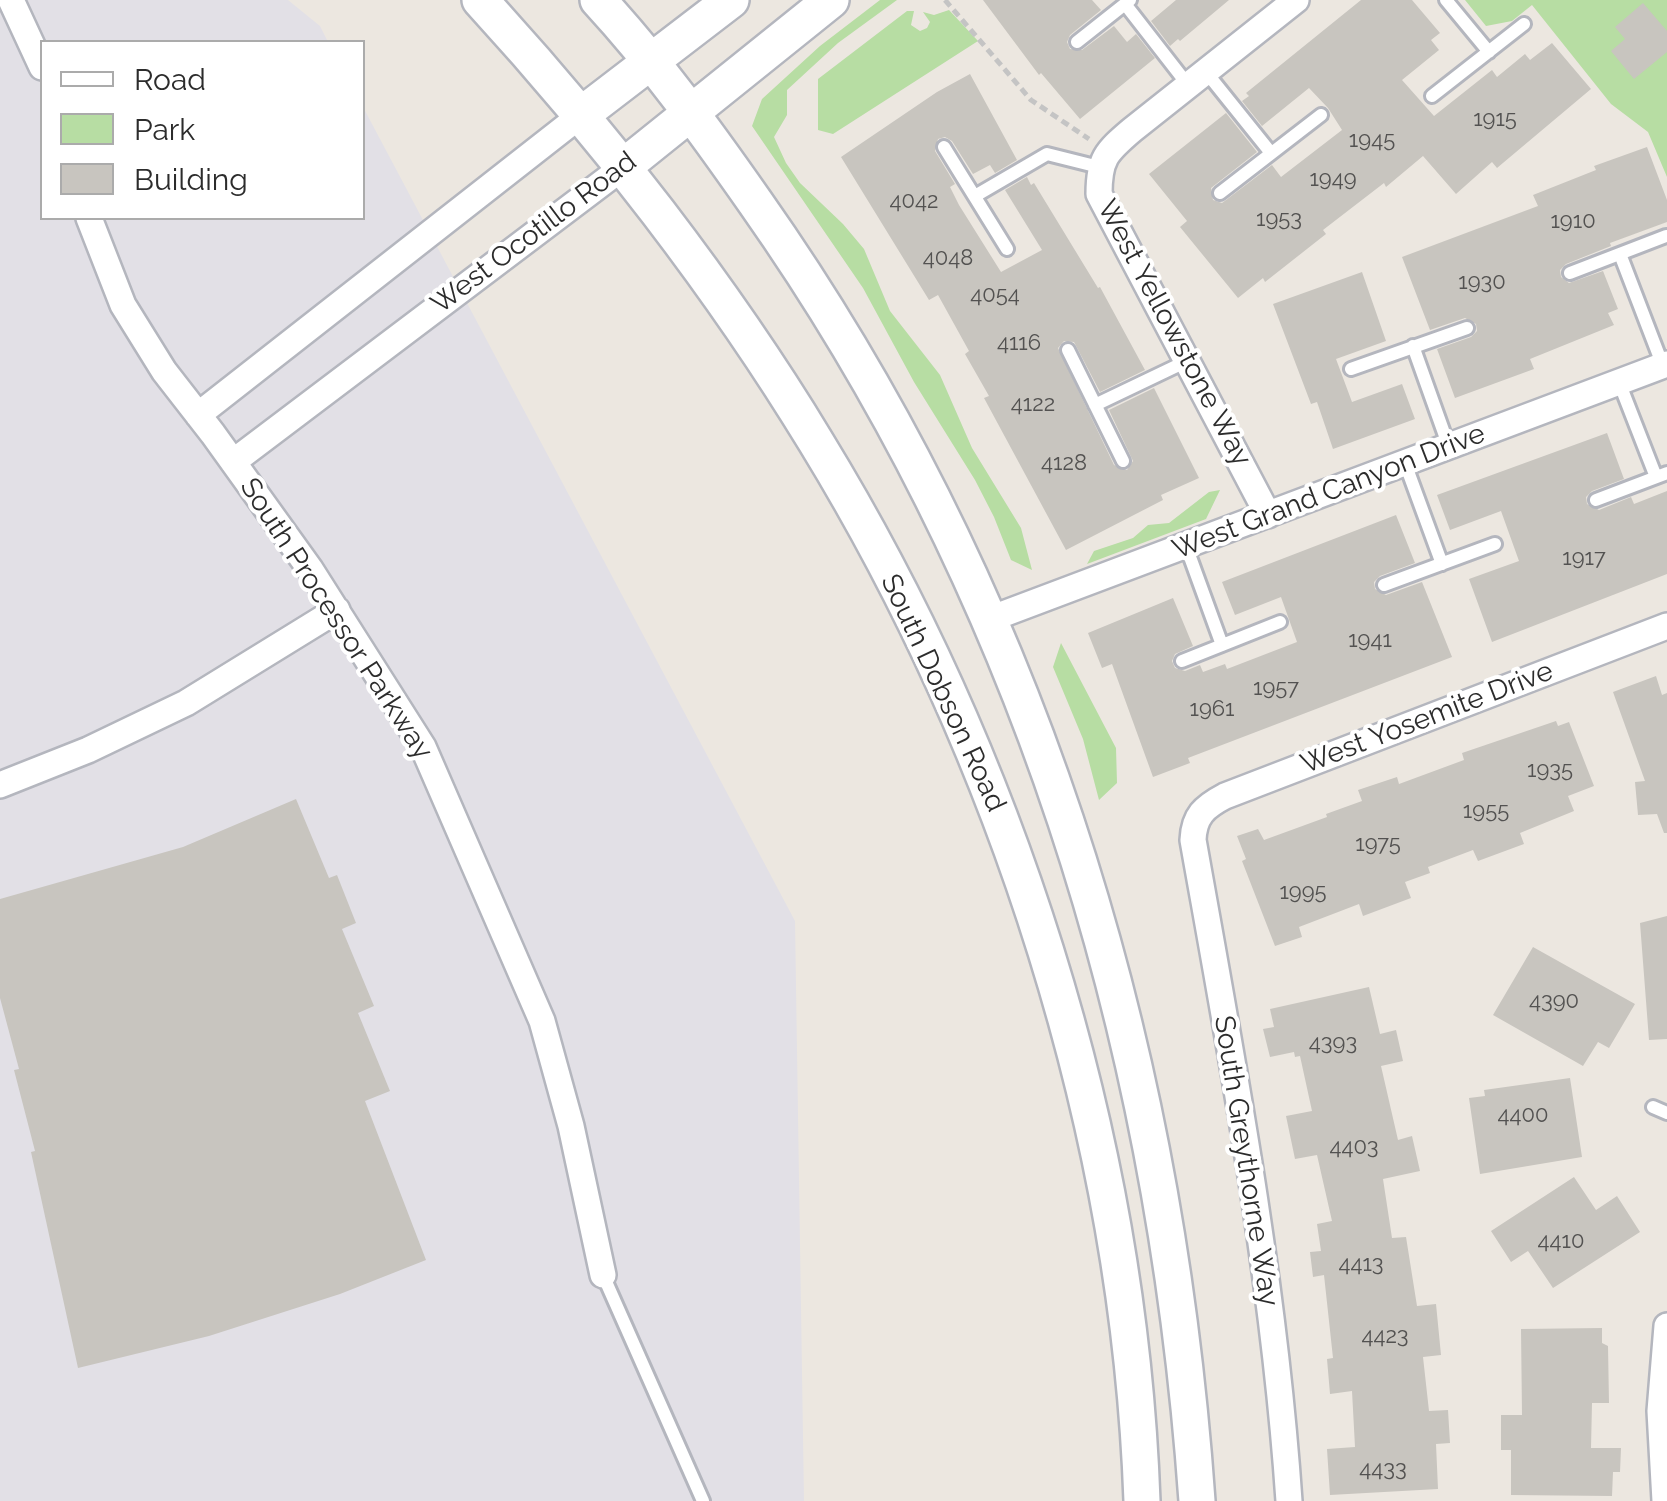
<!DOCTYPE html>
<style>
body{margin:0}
#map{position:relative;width:1667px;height:1501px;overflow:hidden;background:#ece7e0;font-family:Raleway,sans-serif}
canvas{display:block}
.legend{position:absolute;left:40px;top:40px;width:325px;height:180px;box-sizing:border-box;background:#fff;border:2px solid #ababab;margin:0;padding:12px 18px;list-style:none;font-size:30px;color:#2c2c2c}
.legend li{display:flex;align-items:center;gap:20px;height:50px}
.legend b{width:50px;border:2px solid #ababab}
</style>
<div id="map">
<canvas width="1667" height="1501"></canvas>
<ul class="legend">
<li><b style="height:12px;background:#fff"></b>Road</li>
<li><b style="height:28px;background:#b7dda3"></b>Park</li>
<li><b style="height:28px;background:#c8c5bf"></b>Building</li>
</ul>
</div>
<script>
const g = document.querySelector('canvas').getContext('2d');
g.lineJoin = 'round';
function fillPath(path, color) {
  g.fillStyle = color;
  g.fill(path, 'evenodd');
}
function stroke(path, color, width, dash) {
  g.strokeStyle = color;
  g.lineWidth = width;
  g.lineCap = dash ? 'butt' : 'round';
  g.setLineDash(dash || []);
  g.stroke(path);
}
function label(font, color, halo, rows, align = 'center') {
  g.font = font + ' Raleway,sans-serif';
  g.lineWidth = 8;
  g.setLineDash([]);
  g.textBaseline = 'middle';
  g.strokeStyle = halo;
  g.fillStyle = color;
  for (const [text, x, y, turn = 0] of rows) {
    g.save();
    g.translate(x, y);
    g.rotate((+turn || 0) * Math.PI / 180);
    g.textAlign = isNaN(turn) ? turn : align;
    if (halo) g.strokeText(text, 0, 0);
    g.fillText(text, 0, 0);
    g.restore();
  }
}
fillPath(new Path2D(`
 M0,0H288L320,26L328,42H42V218H362L363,107L795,921L804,1501H0Z`), '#e2e0e6');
fillPath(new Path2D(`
 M880,0H897L838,43L787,90V115L774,137L786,163L800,183L843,224L864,249L890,311L940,375L972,448L1021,528L1032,570L1011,560L994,517L975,480L914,382L863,288L752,126L762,99L820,46Z
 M1465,0H1667V177L1648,132L1611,104L1532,5L1512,21L1486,26Z
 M949,10L978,41L833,134L818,130V79L907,11H914L911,25L920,31L927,28L930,22L923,12L934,15Z
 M1220,490L1206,519L1087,564L1094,551L1133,538L1148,525L1169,523L1209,492Z
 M1061,643L1116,748L1117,783L1099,800L1083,739L1053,667Z`), '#b7dda3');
fillPath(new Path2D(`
 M983,0H1092L1101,10L1070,35L1067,42L1070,49L1082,50L1114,26L1127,42L1136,34L1155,58L1080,119L1041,73L1039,75Z
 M1176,0H1229L1180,41L1178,39L1170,46L1151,21Z
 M1361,0H1412L1440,33L1431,40L1439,50L1402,80L1434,116L1492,70L1497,77L1525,54L1530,60L1552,43L1591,89L1497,168L1492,162L1456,194L1423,156L1386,187L1384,183L1323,230L1326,234L1265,282L1263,278L1238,298L1180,227L1187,221L1149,174L1226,113L1257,152L1211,188L1213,200L1222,203L1272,165L1281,177L1342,130L1328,108L1309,88L1262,126L1242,101L1249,96L1246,93Z
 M1643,3L1667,31V52L1634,79L1611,51L1625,39L1615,27Z
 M970,74L1017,160L995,173L990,165L973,174L952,141L945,137L938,139L935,151L955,184L950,187L959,205L1001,272L1042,250L1005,190L1027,177L1031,185L1034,183L1098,288L1100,287L1145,370L1100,392L1074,342L1064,341L1058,348L1114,465L1127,470L1133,461L1109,410L1154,388L1199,478L1161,495L1163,500L1066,550L984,398L989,396L965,354L969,351L938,295L929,300L841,157L937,92Z
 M1647,147L1667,200V222L1610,243L1611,246L1566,264L1560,270L1561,277L1569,283L1603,271L1618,309L1608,313L1614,325L1530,359L1534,369L1455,398L1437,349L1471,337L1477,331L1476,324L1465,318L1430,330L1402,257L1538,206L1533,195L1596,170L1594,166Z
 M1362,272L1386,341L1336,359L1352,402L1402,384L1415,419L1333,449L1317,402L1311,404L1273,304Z
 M1607,433L1624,479L1592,491L1586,497L1587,504L1599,510L1631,497L1634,504L1667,491V574L1492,642L1469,579L1519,561L1501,511L1450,530L1437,495Z
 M1396,515L1415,563L1380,576L1374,582L1375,589L1386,595L1422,582L1452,657L1188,758L1190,763L1153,777L1112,664L1102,668L1088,633L1173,598L1193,646L1175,654L1172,661L1175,668L1185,671L1200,665L1203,672L1225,664L1227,669L1297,642L1281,597L1235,615L1222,582Z
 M1656,676L1662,695L1667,693V833H1664L1657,814L1638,815L1635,782L1645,781L1613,692Z
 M1556,721L1558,726L1569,722L1594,786L1568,796L1574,811L1520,833L1524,844L1478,861L1473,850L1428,867L1430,873L1405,882L1411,898L1363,916L1359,904L1299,927L1302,937L1275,946L1242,861L1246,859L1237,836L1258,829L1264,840L1327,817L1326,814L1362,801L1358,790L1397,777L1399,784L1464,760L1462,753Z
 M296,799L329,878L337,875L356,923L342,929L374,1006L358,1013L390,1091L365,1101L426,1260L340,1294L209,1336L78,1368L31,1152L35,1151L14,1070L19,1069L0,998V899L183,847Z
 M1667,916V1039L1649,1040L1640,923Z
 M1533,947L1635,1004L1609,1048L1598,1042L1583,1066L1493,1015Z
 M1369,987L1380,1034L1396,1030L1403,1061L1381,1066L1398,1140L1412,1136L1420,1171L1383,1179L1392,1238L1406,1237L1417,1306L1436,1304L1441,1355L1423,1357L1429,1411L1448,1410L1450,1443L1436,1444L1438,1489L1330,1495L1327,1449L1355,1447L1352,1391L1330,1394L1327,1359L1333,1358L1324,1275L1313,1277L1310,1252L1321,1251L1317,1224L1332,1221L1317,1155L1295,1159L1286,1116L1312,1111L1300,1056L1295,1057L1294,1052L1270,1057L1263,1029L1274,1027L1270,1009Z
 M1570,1078L1582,1157L1480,1174L1469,1098L1485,1096L1484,1090Z
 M1574,1177L1596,1210L1617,1196L1640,1232L1553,1288L1528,1251L1511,1262L1491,1231Z
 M1602,1328V1343L1608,1346L1609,1403H1592L1591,1448H1621L1620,1472H1613L1612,1496L1511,1495V1450H1501V1415H1522L1521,1329Z`), '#c8c5bf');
const lane = new Path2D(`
 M1446,0L1489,52
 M1125,4L1188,85
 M1077,42L1130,0
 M1206,72L1271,153
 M1432,96L1524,24
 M944,147L1007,249
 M1220,193L1321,115
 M975,196L1047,154L1099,167
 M1620,254L1663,366
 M1570,273L1666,236
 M1413,346L1449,447
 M1068,350L1123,461
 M1351,369L1467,328
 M1619,382L1656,477
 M1095,405L1187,361
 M1405,463L1442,564
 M1596,500L1667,473
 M1186,546L1222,645
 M1384,585L1495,544
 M1182,661L1280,622
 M1653,1107L1667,1113
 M603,1275L703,1501`);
const street = new Path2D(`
 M11,0L42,67
 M89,218L123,305L164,371L213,434L310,569L423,747L542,1021L571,1126L603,1275
 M198,415L581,115
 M233,462L622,168
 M1268,515L1099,194C1099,159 1106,152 1132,130L1296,0
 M990,619L1667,364
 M0,785L88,750L186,703L337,610
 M1289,1501C1274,1279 1232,1059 1193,840C1194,816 1204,807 1225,796L1667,626
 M1665,1501L1660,1411L1667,1326`);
const secondary = new Path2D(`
 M480,0C602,133 722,287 816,442C1007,754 1129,1134 1142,1501
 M598,0C656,63 706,132 755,202C1027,588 1164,1032 1197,1501
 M581,115L731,0
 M622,168L831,0`);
stroke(lane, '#b4b6be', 18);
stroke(street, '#b4b6be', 30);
stroke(secondary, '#b4b6be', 40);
stroke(new Path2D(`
 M945,0L1031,100L1089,139`), '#c4c4c4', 5, [8, 5]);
stroke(lane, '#fff', 12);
stroke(street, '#fff', 25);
stroke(secondary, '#fff', 35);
label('22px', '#535251', null, [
 ["1915",1495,119],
 ["1945",1372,140],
 ["1949",1333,179],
 ["4042",914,201],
 ["1953",1279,219],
 ["1910",1573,221],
 ["4048",948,258],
 ["1930",1482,282],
 ["4054",995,295],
 ["4116",1019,343],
 ["4122",1033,404],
 ["4128",1064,463],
 ["1917",1584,558],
 ["1941",1370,640],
 ["1957",1276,688],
 ["1961",1212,709],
 ["1935",1550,770],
 ["1955",1486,811],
 ["1975",1378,844],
 ["1995",1303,892],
 ["4390",1554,1001],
 ["4393",1333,1043],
 ["4400",1523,1115],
 ["4403",1354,1147],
 ["4410",1561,1241],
 ["4413",1361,1264],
 ["4423",1385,1336],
 ["4433",1383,1469]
]);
label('28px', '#2c2c2c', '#fff', [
 ["West Ocotillo Road",534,233,-37],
 ["West Yellowstone Way",1174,333,62],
 ["West Grand Canyon Drive",1329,492,-21],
 ["South Processor Parkway",336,619,57],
 ["South Dobson Road",943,693,65],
 ["West Yosemite Drive",1427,718,-21],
 ["South Greythorne Way",1246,1161,81]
]);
</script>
